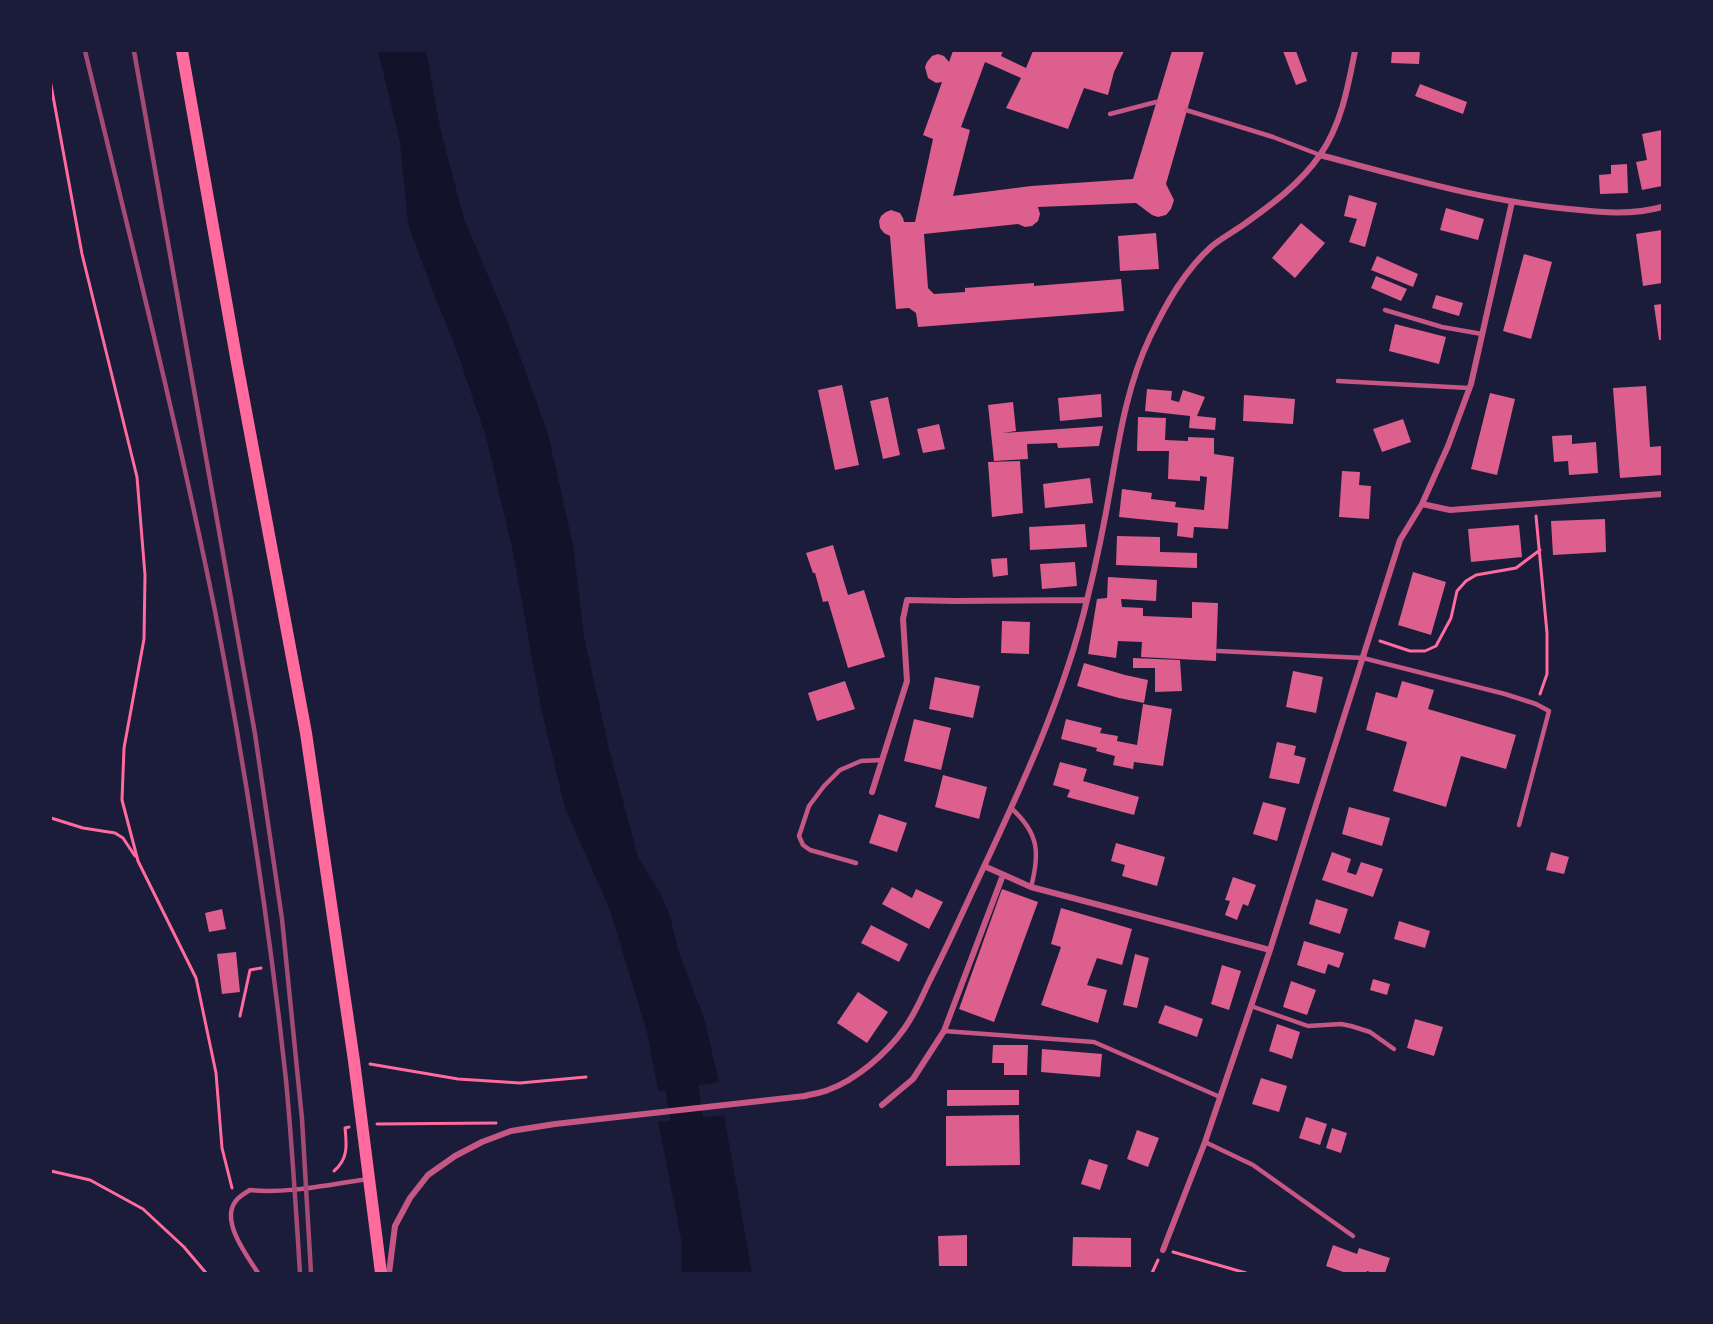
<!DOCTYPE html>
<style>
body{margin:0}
#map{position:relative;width:1713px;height:1324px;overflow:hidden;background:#1b1b3a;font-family:"Fira Sans",sans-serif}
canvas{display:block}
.frame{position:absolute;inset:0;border:52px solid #1b1b3a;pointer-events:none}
</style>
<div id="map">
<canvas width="1713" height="1324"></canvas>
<div class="frame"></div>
</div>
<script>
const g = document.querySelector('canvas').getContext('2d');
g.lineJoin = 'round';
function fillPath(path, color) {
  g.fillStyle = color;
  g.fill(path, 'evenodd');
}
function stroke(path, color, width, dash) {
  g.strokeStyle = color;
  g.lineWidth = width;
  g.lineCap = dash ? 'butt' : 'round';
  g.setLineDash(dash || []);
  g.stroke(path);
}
fillPath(new Path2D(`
 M378,51H426L441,132L464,219L508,323L548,434L573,545L584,636L610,753L638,857L660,893L670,916L678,950L704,1018L719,1082L658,1091L648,1036L610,910L565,808L540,703L513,552L486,437L457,351L432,289L408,224L400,142Z
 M724,1115L752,1273H682L681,1238L658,1122Z`), '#12122b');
stroke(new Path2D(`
 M673,1043L676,1051L694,1164`), '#12122b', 33);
fillPath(new Path2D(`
 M953,51H1003L1001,56L1026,68L1033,51H1124L1114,72L1108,95L1084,88L1068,129L1006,108L1021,78L985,62L961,127L970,130L953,196L1031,186L1133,179L1172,51H1204L1166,184L1174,200L1171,209L1166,215L1158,217L1152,215L1136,203L1038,207L1040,214L1038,221L1032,226L1025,227L1018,224L924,234L928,288L934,294L965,292V288L1034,283V286L1121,279L1124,311L918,327L916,313L909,308L896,309L890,236L884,233L880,228L879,221L881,216L886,212L891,210L900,213L903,218L904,222H915L933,139L923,135L942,82L936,83L928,78L925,67L927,62L932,56L938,54L944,56L949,62Z
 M1283,51H1296L1307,81L1296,85Z
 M1392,51H1420L1419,64L1391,63Z
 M1420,84L1467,102L1463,114L1415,96Z
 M1662,130V186L1642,190L1636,162L1647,160L1642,134Z
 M1627,164L1628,193L1600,194L1599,175L1611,174V165Z
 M1349,195L1377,203L1365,247L1349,242L1357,219L1344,216Z
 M1446,208L1484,219L1478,240L1440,230Z
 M1301,223L1325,243L1295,278L1272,258Z
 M1662,230V283L1643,286L1636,234Z
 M1156,233L1159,269L1120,271L1118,236Z
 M1524,254L1552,262L1531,339L1503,331Z
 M1377,256L1418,274L1413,287L1371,270Z
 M1376,276L1407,289L1401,301L1371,288Z
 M1436,295L1463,303L1459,316L1432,308Z
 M1662,304V340H1659L1654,305Z
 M1395,324L1446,337L1439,364L1389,351Z
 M842,385L859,465L835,470L818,390Z
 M1646,386L1650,447L1662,446V475L1620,478L1613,388Z
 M1147,389L1172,391L1171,400L1179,402L1183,390L1205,397L1197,416L1216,418L1215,430L1189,428L1190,416L1145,411Z
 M1490,393L1515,399L1497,475L1471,469Z
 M1101,394L1102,417L1060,421L1058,398Z
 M1244,395L1295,399L1293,424L1243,421Z
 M888,397L900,455L883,459L870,401Z
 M1013,402L1016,431L1003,433L1103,426L1099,446L1058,448L1057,443L1027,444L1028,459L994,461L988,405Z
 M1138,417L1166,418L1165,440L1188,441V437L1214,438V454L1234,457L1228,529L1194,527L1193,538L1177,536L1178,523L1119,517L1122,489L1152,493L1151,499L1176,502L1175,507L1204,510L1207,477L1200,476V481L1168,479L1169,451H1137Z
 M1403,419L1411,442L1382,452L1373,429Z
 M939,424L945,449L923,453L917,429Z
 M1572,435V444L1596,442L1598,473L1569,475L1568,461L1554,462L1552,436Z
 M1020,461L1023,513L992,517L988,462Z
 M1342,471L1360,472L1359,485L1371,486L1369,519L1339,517Z
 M1090,478L1093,503L1045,508L1043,484Z
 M1605,519L1606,552L1553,555L1551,521Z
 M1085,524L1087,547L1030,550L1029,527Z
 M1519,525L1522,557L1471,562L1468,529Z
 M1117,536L1160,537V552L1197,553V568L1116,565Z
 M833,545L848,595L864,590L885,657L848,668L828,601L823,602L815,573H813L806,553Z
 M1007,558L1008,575L993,577L991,559Z
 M1075,562L1077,586L1042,589L1040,564Z
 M1413,572L1446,582L1431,635L1398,625Z
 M1108,577L1157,580L1156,601L1121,599L1122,607L1143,608V616L1192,618V602L1218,603L1216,661L1141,657L1142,642L1118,641L1116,658L1088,654L1097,599L1107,598Z
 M1002,621L1030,622L1029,654L1001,653Z
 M1133,658L1180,660L1182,691L1155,692V668H1133Z
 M1084,663L1125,675L1148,680L1144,703L1119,698L1077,686Z
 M1293,671L1323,677L1316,713L1286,707Z
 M935,677L980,686L973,718L929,709Z
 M845,681L855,709L817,721L808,693Z
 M1402,681L1434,690L1428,709L1516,735L1506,769L1461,756L1446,807L1393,791L1407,742L1366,730L1376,692L1397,698Z
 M1143,704L1172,709L1163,766L1134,762L1133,769L1113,765L1115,756L1096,751L1097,748L1061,739L1066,719L1102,728L1100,733L1118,736L1117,741L1137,745Z
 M914,719L951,728L941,770L904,761Z
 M1277,742L1296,746L1294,755L1306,758L1299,784L1269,778Z
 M1060,762L1087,769L1083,781L1139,797L1134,815L1067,797L1070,790L1053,785Z
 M943,775L987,787L979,819L935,807Z
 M1263,802L1286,808L1277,841L1253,834Z
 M1349,807L1390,818L1382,846L1342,834Z
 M879,814L907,823L897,852L869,843Z
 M1116,843L1165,857L1157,886L1122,876L1125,865L1111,861Z
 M1332,852L1351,859L1347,872L1356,875L1361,862L1383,869L1373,897L1322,880Z
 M1551,852L1569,857L1564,874L1546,870Z
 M1233,877L1256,885L1248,906L1243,904L1237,920L1225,915L1230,901L1225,900Z
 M892,887L912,898L916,889L943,902L929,929L882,904Z
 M1002,889L1038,902L994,1022L959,1009Z
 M1316,899L1348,909L1340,934L1309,924Z
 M1061,908L1132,929L1122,965L1097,958L1087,985L1107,990L1098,1023L1041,1005L1061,947L1051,944Z
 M222,909L226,929L209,932L205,913Z
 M1399,921L1430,931L1425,948L1394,939Z
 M871,925L908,944L899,962L861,943Z
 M1304,941L1344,953L1339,968L1328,964L1325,974L1297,965Z
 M236,952L240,992L222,994L217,954Z
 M1135,954L1149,958L1137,1008L1123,1005Z
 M1222,965L1241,971L1229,1010L1211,1004Z
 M1373,979L1390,984L1387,995L1370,990Z
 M1291,981L1316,990L1307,1015L1283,1007Z
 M858,992L888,1012L867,1043L837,1023Z
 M1165,1005L1203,1019L1197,1037L1158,1023Z
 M1415,1019L1443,1027L1434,1056L1407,1048Z
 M1277,1024L1300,1032L1292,1059L1269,1051Z
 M993,1045H1028L1027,1075H1004V1063H992Z
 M1042,1049L1102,1054L1100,1077L1041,1072Z
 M1261,1078L1287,1086L1279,1112L1252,1104Z
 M947,1090H1019V1105L947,1106Z
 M1019,1115L1020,1165L946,1166V1116Z
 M1306,1117L1327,1124L1320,1145L1299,1138Z
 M1332,1128L1347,1133L1341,1153L1326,1148Z
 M1137,1130L1159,1138L1148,1167L1127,1159Z
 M1089,1159L1108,1165L1100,1190L1081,1184Z
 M967,1235V1266H939L938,1236Z
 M1073,1237L1131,1238V1267L1072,1266Z
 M1333,1245L1357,1254L1359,1248L1390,1258L1385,1273H1373L1367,1271L1366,1273H1346L1326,1266Z`), '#dd5f8e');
stroke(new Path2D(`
 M51,85L82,254L137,477L145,575L144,639L124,748L122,800L138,861L196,978L216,1073L222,1148L232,1188
 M1536,516L1547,633V674L1540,694
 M1380,641L1410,651H1425L1436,646L1451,618L1457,591L1466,581L1476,575L1516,568L1540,550
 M51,818L83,828L115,833L123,838L135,856
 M240,1016L250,970L261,968
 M370,1064L458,1079L520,1083L586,1077
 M377,1124L496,1123
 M51,1171L90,1180L143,1209L184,1247L206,1273
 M334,1171C348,1159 347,1146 345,1128L349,1127
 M1173,1252L1246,1273
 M1152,1273L1158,1260`), '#ff6b9d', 3);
stroke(new Path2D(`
 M1186,110L1273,137L1320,155
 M1110,114L1156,102
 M1385,310L1442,327L1482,334
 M1338,381L1469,388
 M1218,651L1363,658L1505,694L1536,704L1549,711L1519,825
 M1011,808C1039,833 1040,853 1031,887
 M856,863L810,850L803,845L799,836L809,806L824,786L840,770L861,761L882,760
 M1251,1006L1308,1026L1341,1024L1351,1026L1370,1032L1394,1049
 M944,1031L1094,1042L1220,1097
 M1205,1142L1253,1165L1353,1236
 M258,1273C247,1256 221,1222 235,1202C238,1197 245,1193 250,1190C289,1194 330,1184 369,1179`), '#c65784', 4.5);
stroke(new Path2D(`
 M1320,155C1406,178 1491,203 1580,210C1605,213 1637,214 1662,207
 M1422,504L1450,510L1662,494
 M872,792L907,681L903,619L907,600L954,601L1087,600
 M984,866L1031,887L1270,950
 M882,1105L913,1079L944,1031L1003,875
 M1163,1250L1205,1142L1270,950L1400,540L1422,504L1448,446L1471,384L1512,202
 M389,1273L395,1226L410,1198L428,1175L455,1156L482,1142L511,1131L555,1124L805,1096C812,1094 821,1093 828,1090C856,1080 887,1053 904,1029C915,1014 922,997 930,980C943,955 955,929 967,903C1013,804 1062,705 1087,600C1097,560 1105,520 1112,479C1120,431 1129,381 1150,337C1166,304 1184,271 1212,246C1222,238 1233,232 1243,225C1271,205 1300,184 1320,155C1341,125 1348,87 1355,51`), '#c65784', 6);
stroke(new Path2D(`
 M182,51L237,363L306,733L354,1061L381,1273`), '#ff6b9d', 12);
stroke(new Path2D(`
 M85,51C130,237 177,423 215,611C245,766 269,923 286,1080C292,1144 296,1209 300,1273
 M134,51L255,734L282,919L302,1119L311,1273`), '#a44b75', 4.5);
</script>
